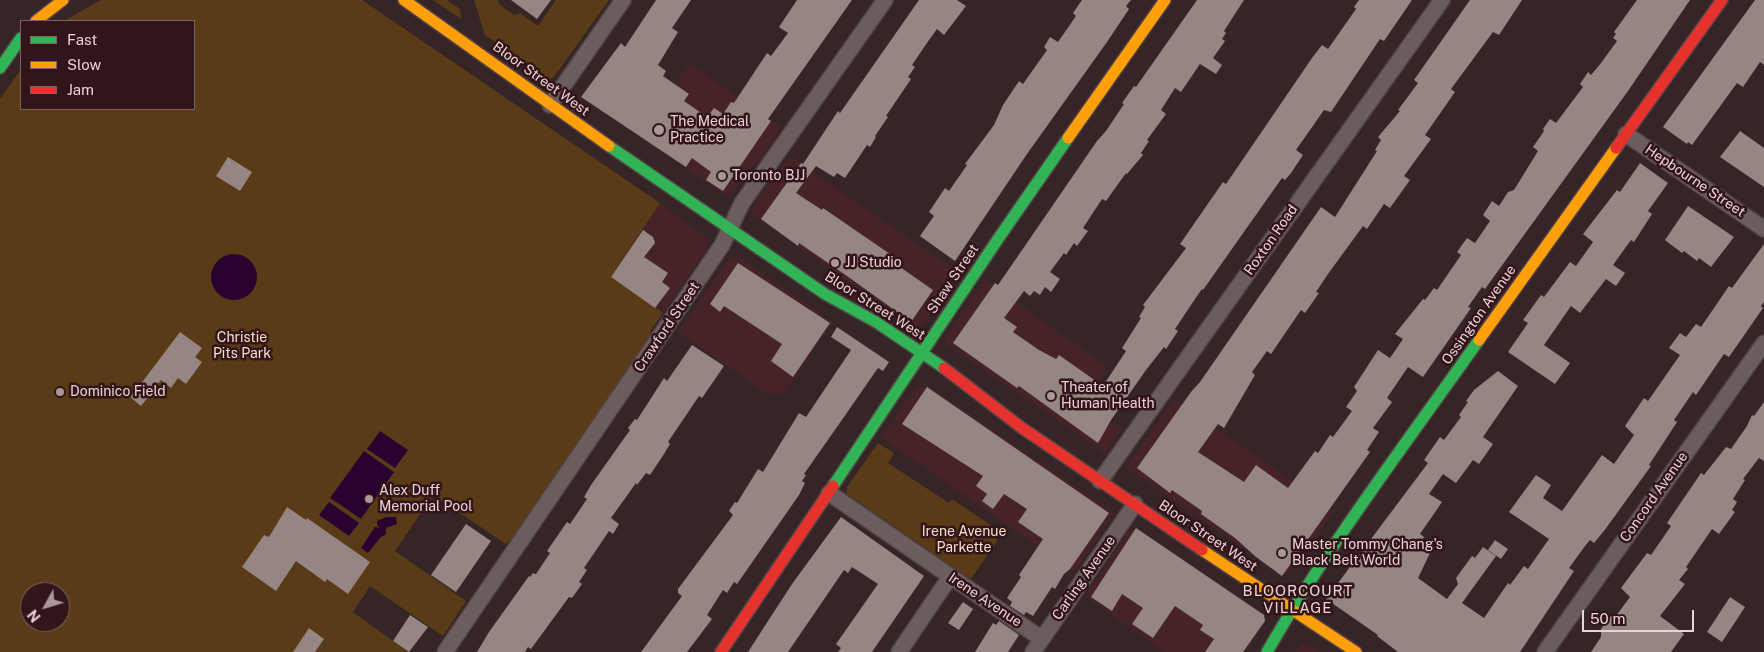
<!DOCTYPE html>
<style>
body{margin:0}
#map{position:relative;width:1764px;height:652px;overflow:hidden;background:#362527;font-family:"Public Sans",sans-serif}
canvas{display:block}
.legend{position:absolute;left:20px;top:20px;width:175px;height:90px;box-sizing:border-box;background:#321518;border:1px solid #7b6164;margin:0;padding:6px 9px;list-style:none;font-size:15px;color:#e9d4d5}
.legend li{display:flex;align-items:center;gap:10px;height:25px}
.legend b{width:25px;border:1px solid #7b6164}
.north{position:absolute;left:20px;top:582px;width:50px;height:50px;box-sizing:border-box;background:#321518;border:1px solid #7b6164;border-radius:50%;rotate:231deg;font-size:14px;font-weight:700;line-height:20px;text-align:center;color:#e9d4d5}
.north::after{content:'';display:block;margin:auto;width:18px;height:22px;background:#aa9798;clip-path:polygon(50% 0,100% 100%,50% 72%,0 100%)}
.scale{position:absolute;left:1582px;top:610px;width:112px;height:22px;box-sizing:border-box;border:2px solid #e9d4d5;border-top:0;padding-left:6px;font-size:15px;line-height:18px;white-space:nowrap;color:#e9d4d5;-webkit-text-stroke:4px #321518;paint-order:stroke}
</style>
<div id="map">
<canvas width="1764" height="652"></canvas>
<ul class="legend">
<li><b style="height:6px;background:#30b455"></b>Fast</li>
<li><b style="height:6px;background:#ff9f0a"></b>Slow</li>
<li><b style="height:6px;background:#e5322d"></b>Jam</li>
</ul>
<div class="north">N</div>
<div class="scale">50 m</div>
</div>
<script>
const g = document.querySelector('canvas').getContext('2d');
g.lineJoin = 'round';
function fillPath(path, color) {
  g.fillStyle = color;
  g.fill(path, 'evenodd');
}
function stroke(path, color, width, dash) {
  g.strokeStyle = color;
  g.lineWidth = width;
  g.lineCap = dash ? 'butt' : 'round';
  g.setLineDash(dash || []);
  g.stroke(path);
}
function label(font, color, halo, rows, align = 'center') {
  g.font = font + ' "Public Sans",sans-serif';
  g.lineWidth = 5;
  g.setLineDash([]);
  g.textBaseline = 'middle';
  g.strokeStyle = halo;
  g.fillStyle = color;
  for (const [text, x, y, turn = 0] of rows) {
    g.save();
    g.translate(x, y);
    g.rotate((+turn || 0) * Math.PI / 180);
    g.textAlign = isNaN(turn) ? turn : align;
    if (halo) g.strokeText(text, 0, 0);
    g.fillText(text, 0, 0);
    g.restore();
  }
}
fillPath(new Path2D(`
 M689,63L782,127L731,194L727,196L638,137Z
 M789,156L961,273L924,323L916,326L911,324L752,215L751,210Z
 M660,203L707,238L708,247L663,313L611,277Z
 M734,257L740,258L833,322L784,393L769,395L678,332L729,259Z
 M985,280L1107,366L1087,404L1122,429L1105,453L944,343L947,335Z
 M928,386L1113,512L1111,518L1075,572L881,438L910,394L917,387Z
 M1174,399L1335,511L1288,573L1283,575L1126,468Z
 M1137,528L1264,614V624L1245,652H1164L1085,596L1129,531Z
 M1307,643L1320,652H1296L1301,645Z`), '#462327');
fillPath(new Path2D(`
 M101,0H362L660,203L611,277L663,313L651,330L650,339L518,532L506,544L433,495L395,551L466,601L443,636L370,586L353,612L408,652H0V99L21,69V109H194V21H64ZM30,592H60V622H30Z
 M433,0H447L460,9L461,19Z
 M474,0H498L499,4L514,15L520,13L538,26L556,0H609L554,77L550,79L485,35Z
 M878,443L894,453L888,463L949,503L952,499L998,530L997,541L971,579L847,494V487Z`), '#5a3b17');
fillPath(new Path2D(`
 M211 277a23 23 0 1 1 46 0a23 23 0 1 1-46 0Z
 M380,431L408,450L395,468L367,449Z
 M364,451L394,472L361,519L330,498Z
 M329,502L359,523L349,536L319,515Z
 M386,517H396L397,524L386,528V534L380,538L368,553L361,548L375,527L380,528L377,525V521Z`), '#290330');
fillPath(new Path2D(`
 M511,0H551L537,19Z
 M656,0H691L672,28L678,32L658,65L666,71L663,76L689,94L684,101L707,117L714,108L723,114L731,102L734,103L767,53L771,56L788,33L779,27L797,0H852L768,119L771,121L723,191L706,180L711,172L692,158L686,167L581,97L621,43L625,47Z
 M919,0H957L966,6L944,35L937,29L929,40L912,65L915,67L908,77L911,79L886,116L888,117L875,136L876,137L870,147L867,145L845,178L837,173L834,177L816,166L796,193L822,210L823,208L890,254L887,258L933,290L911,322L847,276L799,243L798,246L761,219L801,163L803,164L838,111L840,113Z
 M1082,0H1131L1126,6L1129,9L1107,42L1027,154L955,261L920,236L934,216L929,212L945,188L949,191L967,165L965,164L994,125L1003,105L1019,81L1023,84L1047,50L1044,47L1050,37L1058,42L1076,16L1073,13Z
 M1197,0H1244L1224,31L1226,33L1222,39L1225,41L1213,58L1222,65L1216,74L1200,64L1181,92L1175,88L1161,110L1166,114L1147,140L1149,141L1141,153L1143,155L1127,174L1126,173L1106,201L1102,199L1083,228L1088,231L1077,246L1074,243L1066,255L1064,253L1050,272L1060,279L1051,292L1045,287L1040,295L1034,291L1030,296L1024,291L1004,318L1017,327L1013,332L1039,350L1056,359L1059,355L1103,386L1126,351L1122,348L1141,318L1139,317L1145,307L1143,305L1186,248L1180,244L1223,182L1226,184L1312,58L1322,45L1328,49L1356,9L1354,7L1359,0H1412L1384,41L1380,39L1331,112L1324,110L1296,150L1303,155L1291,173L1285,180L1282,178L1203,290L1202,289L1195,299L1175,329L1178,331L1166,349L1164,347L1146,370L1111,420L1098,443L1019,386L1017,388L953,343L995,283L998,285L1097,141L1106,131L1124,104L1122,103L1134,86L1136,87Z
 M1470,0H1522L1499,35L1493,32L1451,89L1455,92L1425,135L1431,139L1404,176L1410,180L1390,208L1384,204L1367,229L1363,226L1328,274L1316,292L1319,293L1305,313L1301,310L1271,354L1267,351L1252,372L1255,375L1224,428L1218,424L1198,452L1244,482L1256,465L1288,488L1315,451L1318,453L1330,435L1333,437L1352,411L1346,407L1357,391L1354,387L1378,350L1390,358L1403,339L1395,334L1423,299L1425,300L1434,288L1437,290L1461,255L1457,252L1467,238L1475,243L1490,221L1483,215L1492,201L1499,206L1508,192L1514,190L1538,151L1533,147L1544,131L1543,129L1550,119L1556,123L1583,87L1580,84L1588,72L1591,75L1601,63L1617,41L1613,38L1616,34L1614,32L1637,0H1690L1628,91L1485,289L1482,287L1468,307L1471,308L1423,377L1408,367L1387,398L1392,402L1373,428L1379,432L1367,450L1370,452L1282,576L1256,557L1235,538L1201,514L1202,511L1172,490L1170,493L1137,468L1191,392L1200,382L1321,207L1335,217L1377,151L1375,150L1381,140L1378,137L1400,111L1398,110L1418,83L1414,80Z
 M1755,0H1764V65L1760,62L1743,87L1737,83L1692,145L1688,142L1687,144L1663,127Z
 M1740,131L1764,148V187L1720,157Z
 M228,157L252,172L240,191L216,176Z
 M1640,163L1668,183L1648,211L1652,214L1634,242L1631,240L1613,265L1625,273L1616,286L1606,279L1580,313L1571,306L1544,345L1570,363L1555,384L1508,352L1528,323L1523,320L1541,295L1544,297L1570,262L1576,266L1593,242L1583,234L1617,190L1620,192Z
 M1688,206L1734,237L1711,267L1699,258L1697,261L1684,251L1682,253L1665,240Z
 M643,230L653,237L655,243L644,257L668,273L662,282L670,288L655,308L611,277Z
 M1764,244V302L1761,306L1763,308L1729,357L1724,354L1696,395L1693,392L1674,420L1677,422L1649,465L1651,466L1604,531L1594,543L1590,540L1585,546L1569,568L1574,571L1520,652H1398L1377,636L1378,635L1326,599L1428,463L1424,460L1440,437L1444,440L1461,417L1459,415L1468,402L1466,401L1474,390L1498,371L1518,386L1483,437L1493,444L1479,464L1473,460L1456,483L1443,474L1429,494L1442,502L1420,534L1424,537L1419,546L1430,553L1418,578L1447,599L1458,584L1456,578L1472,556L1475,558L1483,547L1496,556L1462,603L1484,618L1508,583L1510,585L1524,566L1528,569L1549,539L1509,512L1536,475L1551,485L1543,498L1562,511L1602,455L1614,464L1634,435L1625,426L1644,398L1648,401L1680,355L1669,348L1680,333L1686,337L1696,324L1701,327L1729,286L1732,288Z
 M738,263L830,323L793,377L771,361L782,344L724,306L720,312L710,304Z
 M837,327L889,362L883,371L878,368L837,427L804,474L806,475L802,481L805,483L799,495L737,584L734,582L727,593L723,590L707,615L712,619L687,652H641L682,596L678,593V589L733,515L729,511L735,502L737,503L758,469L763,472L799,413L806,417L851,350L831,337Z
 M180,332L202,348L195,357L202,362L186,384L178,378L171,388L161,380L141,406L129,396L137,389Z
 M692,345L724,366L702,398L699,396L668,442L670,444L664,454L650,475L646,473L637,485L636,483L611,518L619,524L613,534L609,531L584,568L587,570L579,582L582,584L572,598L569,597L531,649L528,647L525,652H477L489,632L529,576L530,577L533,573L536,574L550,553L547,551L567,522L570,524L587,499L584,497L591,485L630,430L628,428L635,419L637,420L664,378L667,381Z
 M927,387L1109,513L1070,569L1064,574L1055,589L1052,587L1033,616L1026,612L1024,615L1010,606L1012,602L1007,598L1021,577L1019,575L1043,539L1018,522L1027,509L1004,494L993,509L982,501L987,494L976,486L983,476L902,424Z
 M1764,402V461L1759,458L1743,479L1745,480L1733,499L1737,502L1732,510L1735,512L1719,534L1712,529L1686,567L1688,569L1679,580L1685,584L1660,616L1684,634L1671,652H1591L1601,637V629L1608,619L1611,616H1616L1630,597L1621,588L1647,553L1651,555L1671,526L1667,523L1701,473L1704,475L1726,447L1731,449L1747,426L1752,415L1754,416Z
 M287,507L306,520L307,518L370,562L348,594L327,579L325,582L296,561L276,591L242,567L264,535L269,537Z
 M841,517L924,576L872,652H838L841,648L836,644L878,584L852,567L848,573L844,570L788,652H748L792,584Z
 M466,524L491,541L456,592L431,575Z
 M1136,528L1264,615L1265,621L1243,652H1205L1214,639L1200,630L1203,625L1175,606L1153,638L1132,624L1143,608L1122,594L1112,611L1091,597Z
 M1495,540L1508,549L1501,559L1488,550Z
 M1730,597L1745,607L1722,642L1707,632Z
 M963,602L973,609L959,630L948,623Z
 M410,615L428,627L409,652L393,641Z
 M999,621L1019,635L1008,652H975L993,623L996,625Z
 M309,628L324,639L315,652H293Z`), '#958583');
const street = new Path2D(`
 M550,105L623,0
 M1626,134L1764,229
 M1100,481L1442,0
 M829,493L1042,639
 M445,652L722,245L742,203L885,0
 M899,652L950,577
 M1033,652L1135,504
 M1545,652L1764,343`);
const fast = new Path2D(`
 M0,68L21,38
 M609,146L825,294L876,322L944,368
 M833,486L998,239L1068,138
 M1267,652C1330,543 1406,443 1479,340`);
const slow = new Path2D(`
 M404,0L609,146
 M36,21L63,0
 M1068,138L1165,0
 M1479,340L1616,148
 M1202,550L1356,652`);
const jam = new Path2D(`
 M1616,148L1722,0
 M944,368L1022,428L1202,550
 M721,652L833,486`);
stroke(street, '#524244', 18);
stroke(fast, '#524244', 14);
stroke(slow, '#524244', 14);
stroke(jam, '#524244', 14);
stroke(street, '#6b5d5e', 15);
stroke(fast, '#30b455', 11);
stroke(slow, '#ff9f0a', 11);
stroke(jam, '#e5322d', 11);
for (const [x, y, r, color] of [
 [659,130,6,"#aa9798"],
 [722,176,5,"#aa9798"],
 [835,263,5,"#aa9798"],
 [60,392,5,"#aa9798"],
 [1051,396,5,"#aa9798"],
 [369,499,5,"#aa9798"],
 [1282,553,5,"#aa9798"]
]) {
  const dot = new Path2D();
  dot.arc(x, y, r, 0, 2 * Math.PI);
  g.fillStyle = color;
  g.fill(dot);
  stroke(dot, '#321518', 2);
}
label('14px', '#e9d4d5', '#321518', [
 ["Bloor Street West",541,79,36],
 ["Hepbourne Street",1695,181,34],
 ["Roxton Road",1271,240,-55],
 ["Shaw Street",953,279,-56],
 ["Bloor Street West",875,306,32],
 ["Ossington Avenue",1479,315,-55],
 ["Crawford Street",667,327,-56],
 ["Concord Avenue",1654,497,-55],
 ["Bloor Street West",1208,536,34],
 ["Carling Avenue",1084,578,-55],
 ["Irene Avenue",985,600,34]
]);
label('14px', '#e9d4d5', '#321518', [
 ["The Medical",670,122],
 ["Practice",670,138],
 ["Toronto BJJ",732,176],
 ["JJ Studio",845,263],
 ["Theater of",1061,388],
 ["Human Health",1061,404],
 ["Dominico Field",70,392],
 ["Alex Duff",379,491],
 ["Memorial Pool",379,507],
 ["Master Tommy Chang's",1292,545],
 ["Black Belt World",1292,561]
], 'left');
label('14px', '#f3e1ce', '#321518', [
 ["Christie",242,338],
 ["Pits Park",242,354],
 ["Irene Avenue",964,532],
 ["Parkette",964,548]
]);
g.letterSpacing = '1px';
label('15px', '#e9d4d5', '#321518', [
 ["BLOORCOURT",1298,591],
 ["VILLAGE",1298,608]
]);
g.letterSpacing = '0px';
</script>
